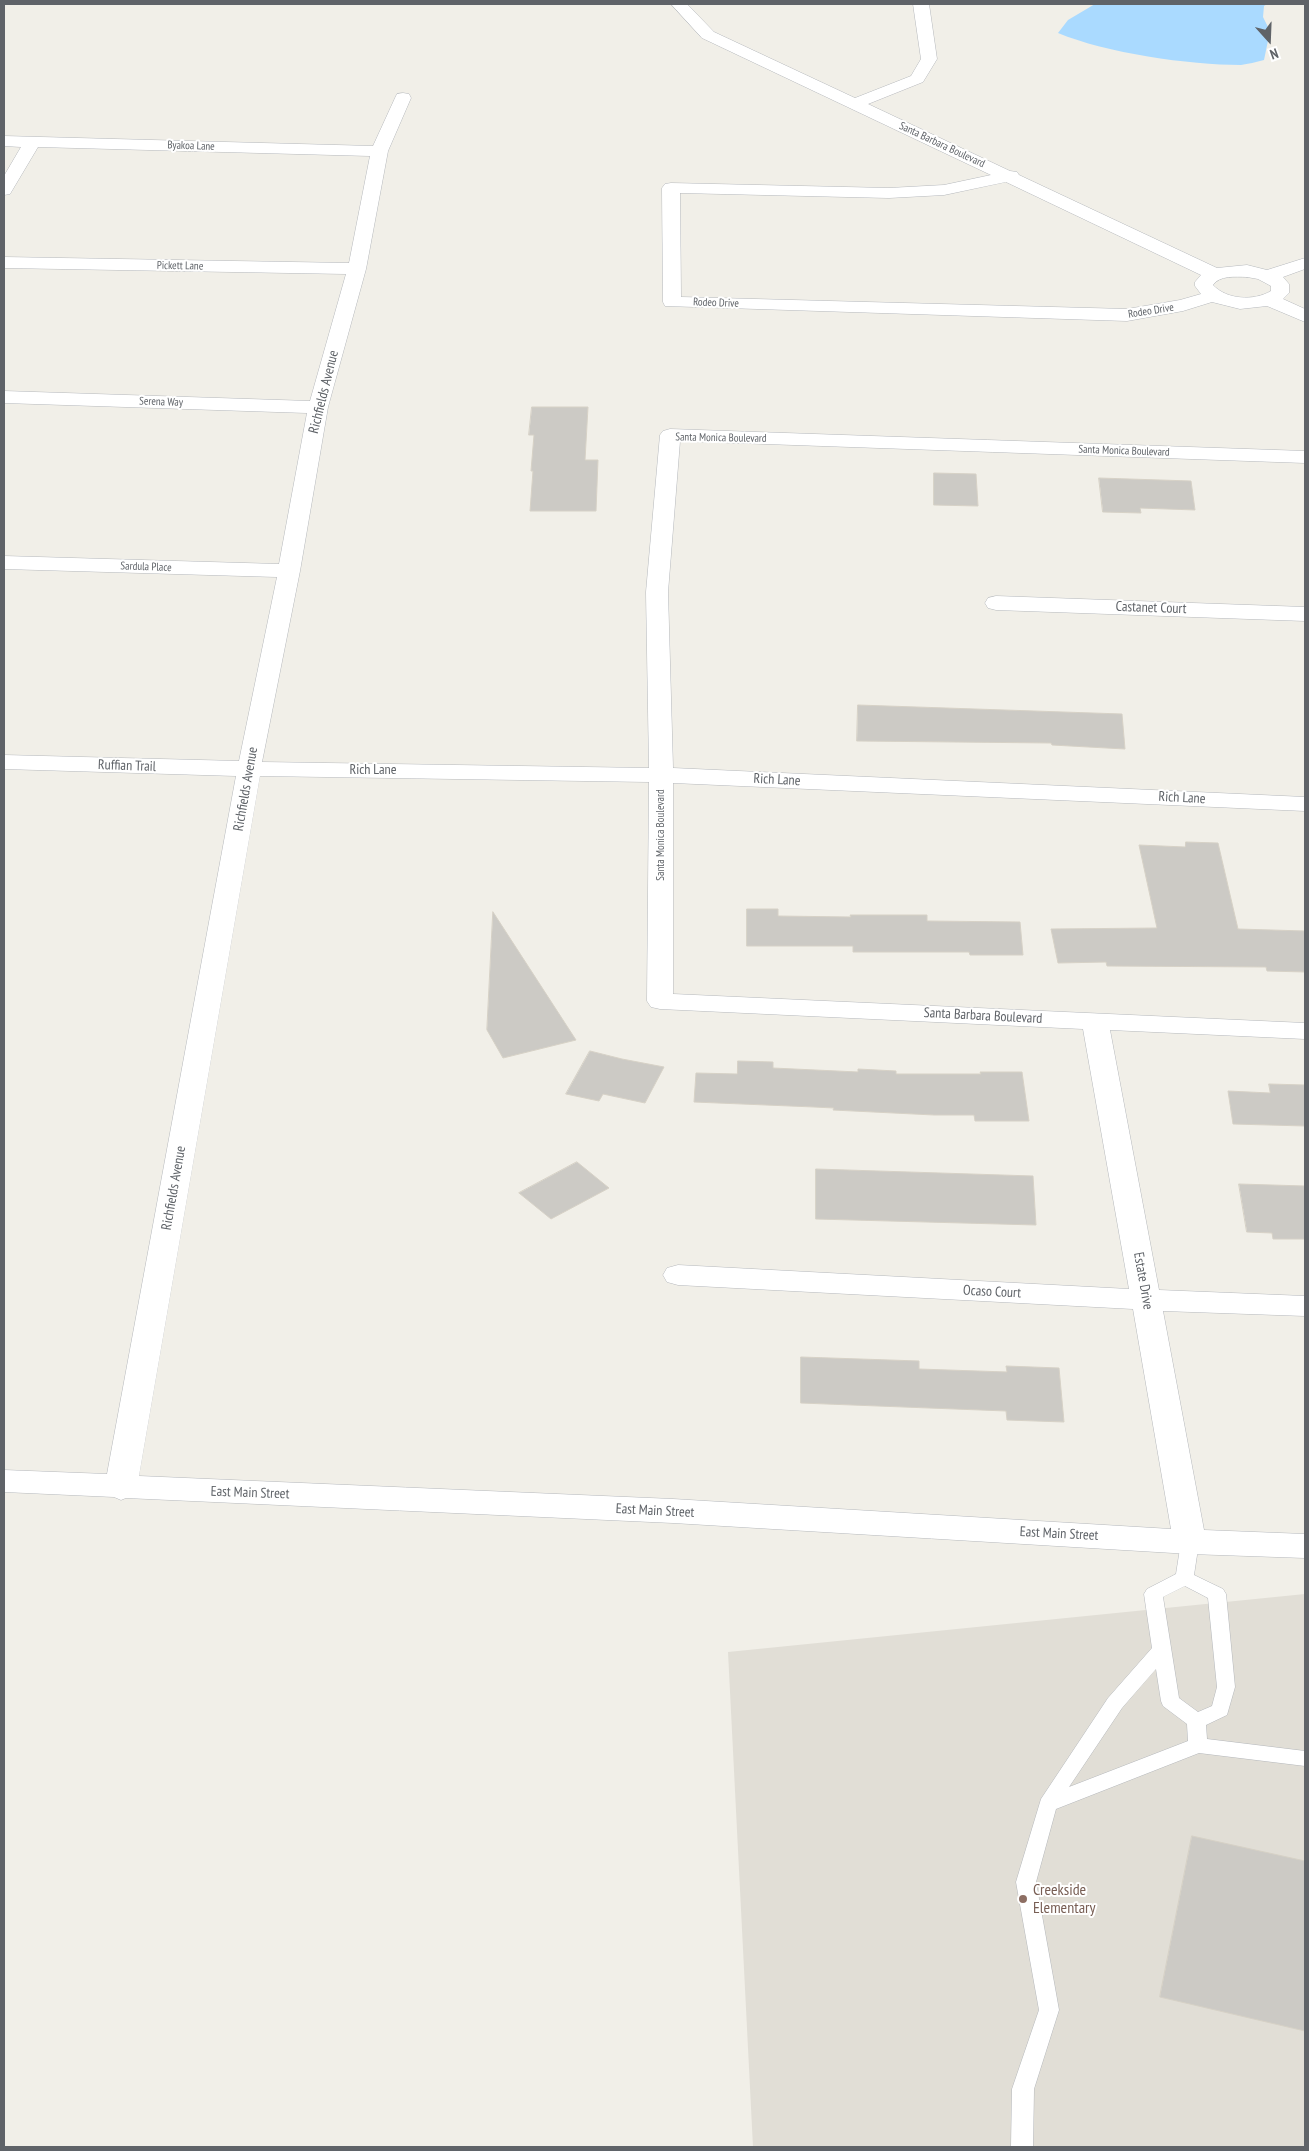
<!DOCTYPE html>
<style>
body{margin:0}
#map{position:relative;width:1309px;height:2151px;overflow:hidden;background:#f1efe8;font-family:"PT Sans Narrow",sans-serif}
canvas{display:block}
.frame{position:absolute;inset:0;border:5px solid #5f6368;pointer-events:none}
.north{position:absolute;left:1244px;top:15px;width:50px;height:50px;-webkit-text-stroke:4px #fff;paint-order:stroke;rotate:160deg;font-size:14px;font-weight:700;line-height:20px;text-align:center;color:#5f6368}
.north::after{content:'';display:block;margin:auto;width:18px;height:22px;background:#5f6368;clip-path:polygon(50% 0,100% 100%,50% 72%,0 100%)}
</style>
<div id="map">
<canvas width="1309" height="2151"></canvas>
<div class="frame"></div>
<div class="north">N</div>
</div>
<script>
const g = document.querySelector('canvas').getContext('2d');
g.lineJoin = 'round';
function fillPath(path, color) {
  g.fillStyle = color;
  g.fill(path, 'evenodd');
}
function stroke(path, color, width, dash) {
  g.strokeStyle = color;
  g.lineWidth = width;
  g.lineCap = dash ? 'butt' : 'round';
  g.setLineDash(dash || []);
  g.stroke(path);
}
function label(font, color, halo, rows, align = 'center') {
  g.font = font + ' "PT Sans Narrow",sans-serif';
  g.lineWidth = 4;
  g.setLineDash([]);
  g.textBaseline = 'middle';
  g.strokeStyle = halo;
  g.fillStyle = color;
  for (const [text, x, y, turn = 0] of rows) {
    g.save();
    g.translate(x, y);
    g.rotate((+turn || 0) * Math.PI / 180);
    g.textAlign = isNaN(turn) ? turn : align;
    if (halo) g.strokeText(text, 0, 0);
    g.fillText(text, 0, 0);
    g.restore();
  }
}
fillPath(new Path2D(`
 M1305,1594V2147H753L728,1652Z`), '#e1ded6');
fillPath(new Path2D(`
 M1095,4H1267L1264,6L1263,17L1270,31L1264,60C1256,62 1248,64 1241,65C1189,65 1106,53 1058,33L1068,20Z`), '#aadaff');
const building = new Path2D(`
 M532,407H588L585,460H598L596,511H530L533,471H531L534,435H529Z
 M934,473L976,474L978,506L934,505Z
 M1099,478L1191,481L1195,510L1140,508L1141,513L1103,512Z
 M858,705L1122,714L1125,749L1052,745L1051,743L857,741Z
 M1186,842L1218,843L1238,929L1305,931V972L1267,971L1266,967L1107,966L1106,962L1058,963L1051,929L1157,928L1139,845L1185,847Z
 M747,909H778V916L851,917L850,915H927V921L1020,922L1023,955H970L969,952H853V946H747Z
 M493,912L576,1040L503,1058L487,1030Z
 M590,1051L622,1059L664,1067L645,1103L603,1094L599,1101L566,1094Z
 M738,1061L773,1062V1068L858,1072V1069L896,1071V1074H981L980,1072H1022L1029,1121H975L974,1115H934L833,1110L834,1108L814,1107L694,1102L696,1073L737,1074Z
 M1269,1084L1305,1085V1126L1233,1124L1228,1091L1270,1093Z
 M577,1162L609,1188L551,1219L519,1193Z
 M816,1169L1033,1176L1036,1225L816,1219Z
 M1239,1184L1305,1186V1239H1273L1272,1233L1247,1232Z
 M801,1357L919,1361V1369L1007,1372L1006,1366L1059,1368L1064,1422L1007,1420L1006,1411L801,1403Z
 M1192,1836L1305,1861V2031L1160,1997Z`);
fillPath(building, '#cccac5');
stroke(building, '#d6d1c6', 1);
const service = new Path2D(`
 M1190,1535L1196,1537L1199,1542L1194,1575L1223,1589L1226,1594L1235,1687L1227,1715L1206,1725L1207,1739L1305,1751V1766L1199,1753L1056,1809L1036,1882L1059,2010L1034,2089L1033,2147H1011L1012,2089L1039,2010L1016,1882L1041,1799L1108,1698L1152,1648L1144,1594L1147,1589L1176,1574L1181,1542L1184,1537ZM1185,1586L1208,1598L1217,1687L1212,1706L1198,1712L1179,1698L1163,1597ZM1156,1669L1161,1701L1163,1706L1187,1724L1188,1741L1069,1787L1122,1708Z`);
const minor = new Path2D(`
 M671,4H687L714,32L855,98L911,76L921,59L913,4H929L937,59L923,82L868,104L1010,171L1017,172L1019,175L1217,268L1247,265L1267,270L1305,258V269L1283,277L1289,284V293L1283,299L1305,309V322L1267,306L1240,309L1212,302L1183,311L1127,321L665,306L663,302L662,188L665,184L671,183L889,188L944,185L991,175L702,38ZM1006,182L1201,275L1195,282V286L1201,294L1180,300L1127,309L681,297L680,193L889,198L944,195ZM1247,277L1258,279L1271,286V291C1254,301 1227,300 1213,285C1220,275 1235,277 1247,277Z
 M403,93L409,94L411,98L388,151L366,269L328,407L300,571L262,762L649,768L646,592L660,435L663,431L670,429L1305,451V463L680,441L668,592L673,768L1305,797V811L673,783V994L1305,1023V1039L1110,1030L1159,1290L1305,1296V1316L1163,1311L1204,1530L1305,1534V1558L1190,1554L673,1523L126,1498L121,1500L114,1497L4,1492V1470L107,1474L236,776L4,769V755L239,761L277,577L4,569V556L279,564L307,413L4,403V391L310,401L346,274L4,268V257L349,263L370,156L38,147L10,194L4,195V176L21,147L4,146V136L373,146L395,98L397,94ZM260,776L649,782L647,1001L651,1007L660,1009L1083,1029L1129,1289L678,1265L667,1268L663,1275L667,1282L678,1285L1133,1309L1171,1529L673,1499L139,1476Z
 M996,596L1305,607V621L996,610L988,608L985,603L988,598Z`);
stroke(service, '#b5b8bc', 1);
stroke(minor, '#b5b8bc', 1);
fillPath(service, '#fff');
fillPath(minor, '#fff');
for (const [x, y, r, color] of [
 [1023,1899,5,"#8d6e63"]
]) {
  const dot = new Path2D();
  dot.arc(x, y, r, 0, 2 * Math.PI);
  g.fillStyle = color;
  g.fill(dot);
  stroke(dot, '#fff', 2);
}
label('11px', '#5f6368', '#fff', [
 ["Santa Barbara Boulevard",942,145,25],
 ["Byakoa Lane",191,146,2],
 ["Pickett Lane",180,266,1],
 ["Rodeo Drive",716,303,2],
 ["Rodeo Drive",1151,311,-9],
 ["Serena Way",161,402,2],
 ["Santa Monica Boulevard",721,438,1],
 ["Santa Monica Boulevard",1124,451,2],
 ["Sardula Place",146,567,2],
 ["Santa Monica Boulevard",661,835,-90]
]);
label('14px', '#5f6368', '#fff', [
 ["Richfields Avenue",324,392,-76],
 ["Castanet Court",1151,608,2],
 ["Ruffian Trail",127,766,2],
 ["Rich Lane",373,770],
 ["Rich Lane",777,780,3],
 ["Richfields Avenue",246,789,-80],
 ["Rich Lane",1182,798,3],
 ["Santa Barbara Boulevard",983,1016,3],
 ["Richfields Avenue",174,1188,-80],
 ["Estate Drive",1143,1281,80],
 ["Ocaso Court",992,1292,3],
 ["East Main Street",250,1493,2],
 ["East Main Street",655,1511,3],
 ["East Main Street",1059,1534,3]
]);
label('16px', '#785e54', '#fff', [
 ["Creekside",1033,1890],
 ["Elementary",1033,1908]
], 'left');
</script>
